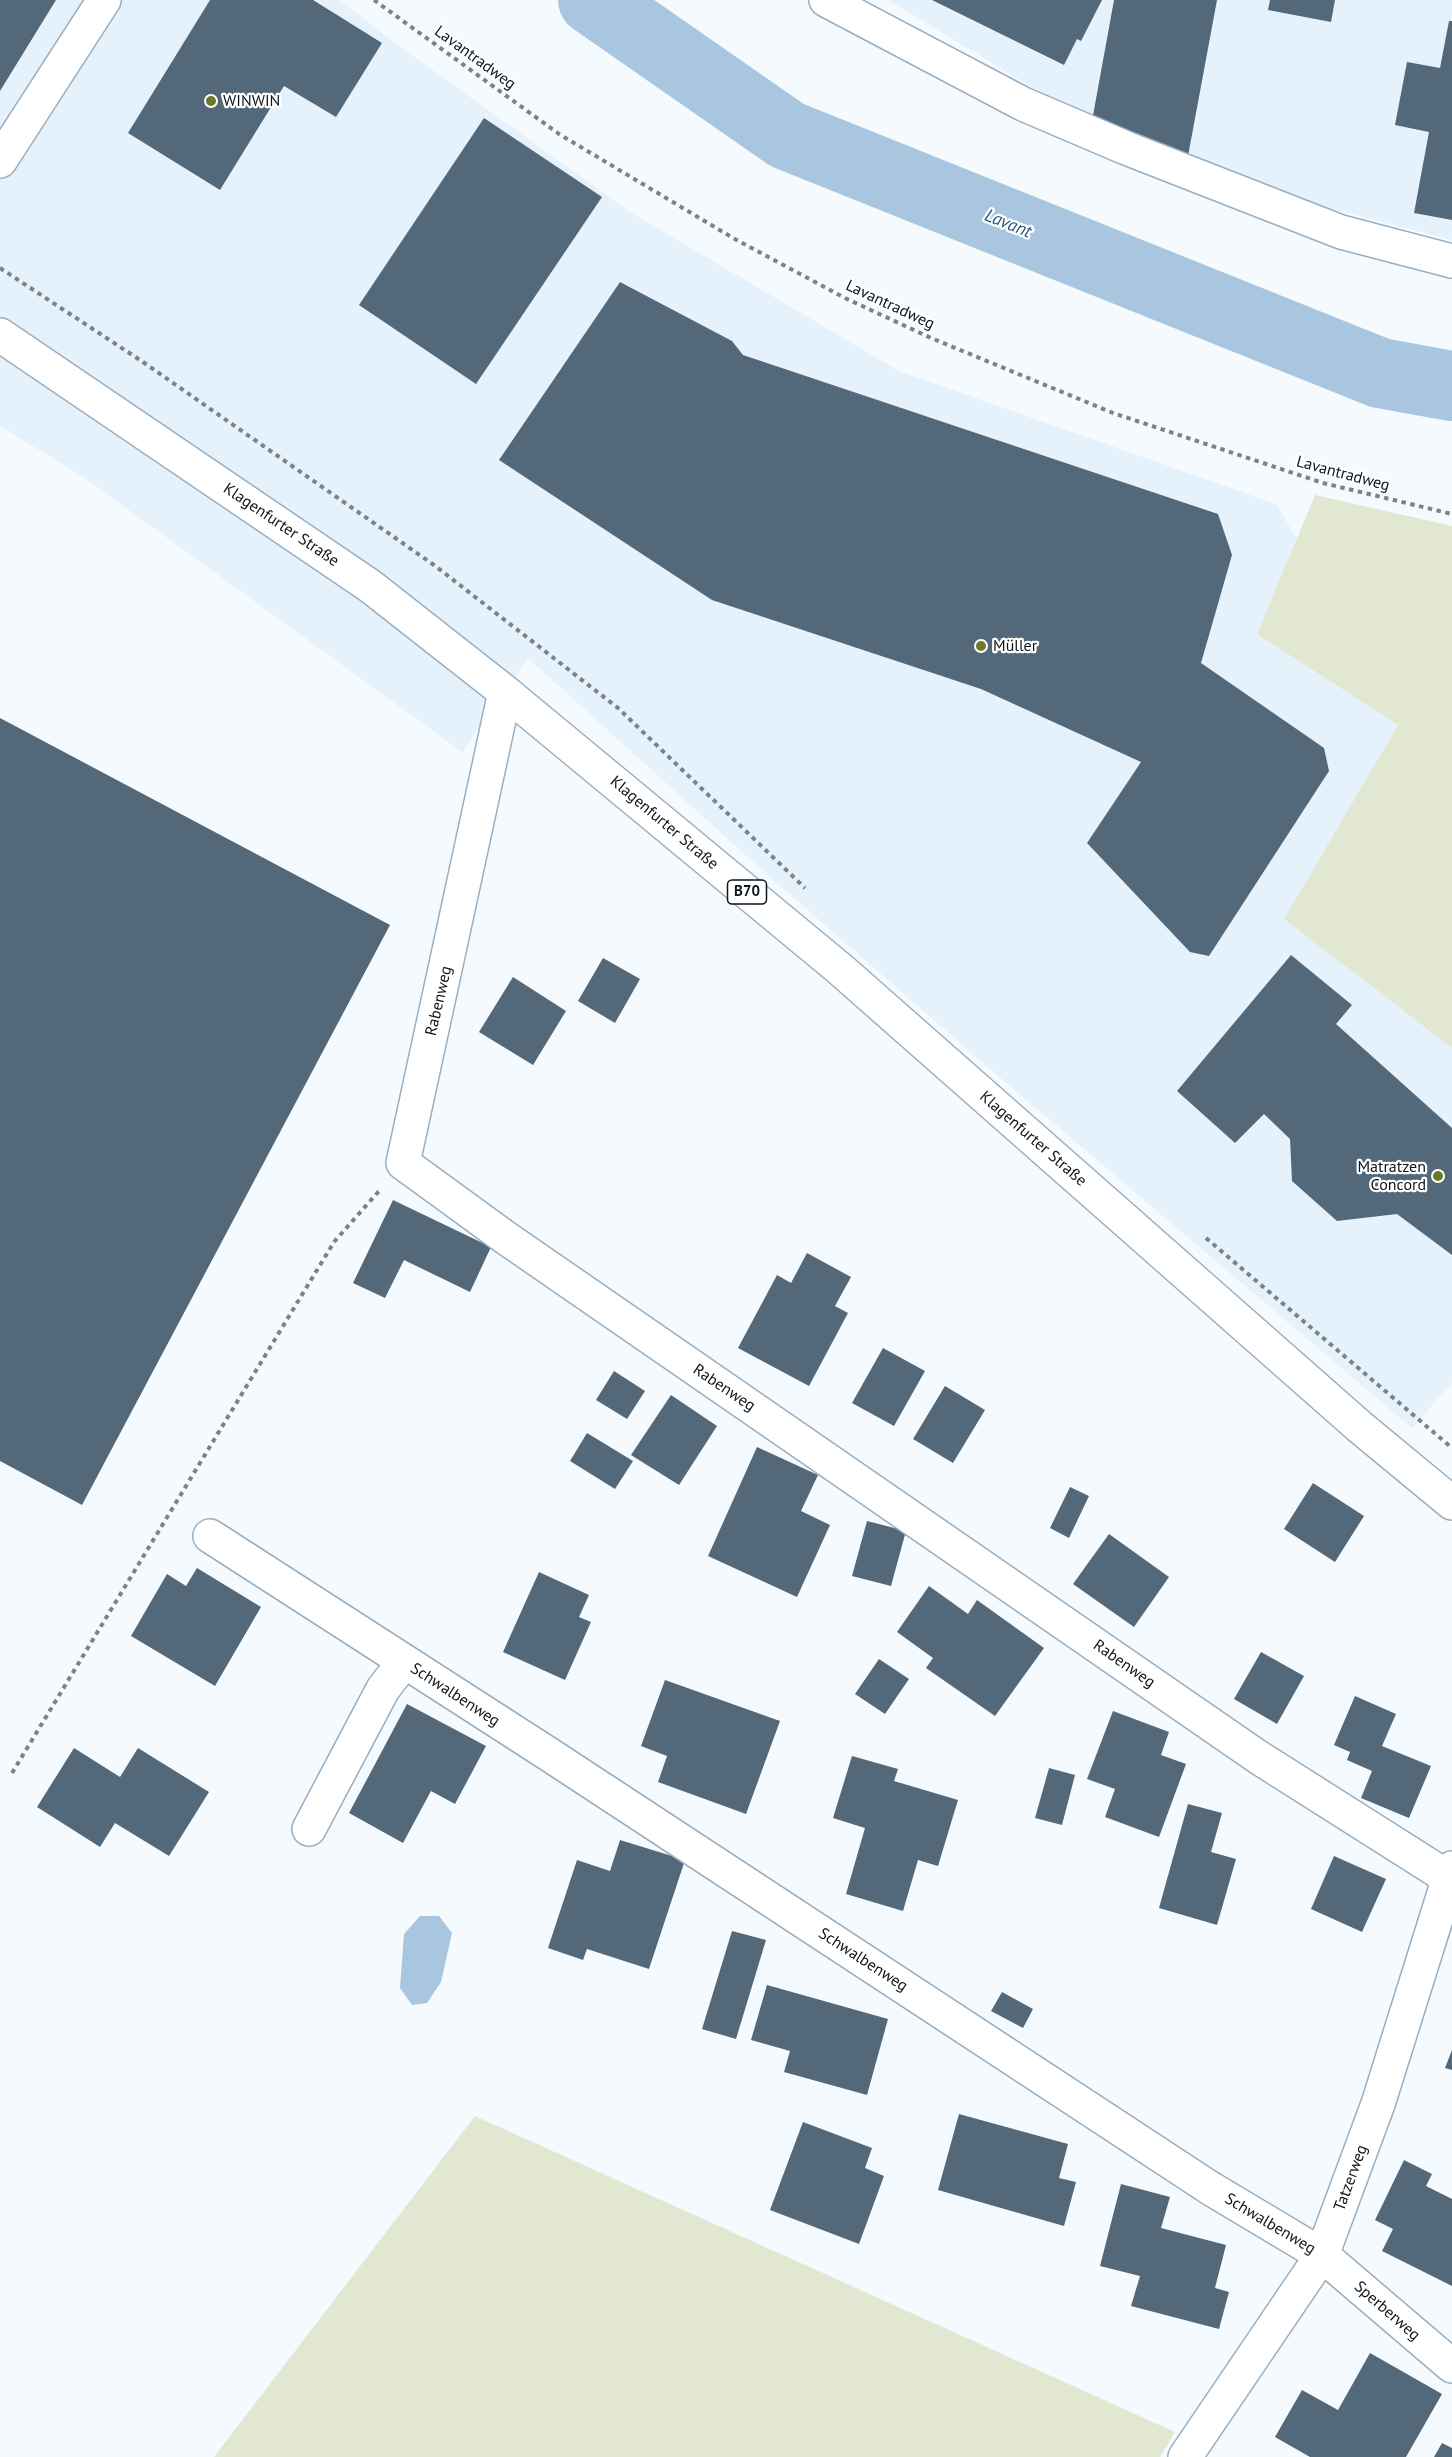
<!DOCTYPE html>
<meta charset="utf-8">
<style>
body{margin:0}
canvas{display:block;background:#f5fafe}
</style>
<canvas width="1452" height="2457"></canvas>
<script>
const g = document.querySelector('canvas').getContext('2d');
g.lineJoin = 'round';
function fillPath(path, color) {
  g.fillStyle = color;
  g.fill(path, 'evenodd');
}
function stroke(path, color, width, dash) {
  g.strokeStyle = color;
  g.lineWidth = width;
  g.lineCap = dash ? 'butt' : 'round';
  g.setLineDash(dash || []);
  g.stroke(path);
}
function label(font, color, halo, rows, align = 'center') {
  g.font = font + ' "PT Sans",sans-serif';
  g.lineWidth = 4.5;
  g.setLineDash([]);
  g.textBaseline = 'middle';
  g.strokeStyle = halo;
  g.fillStyle = color;
  for (const [text, x, y, turn = 0] of rows) {
    g.save();
    g.translate(x, y);
    g.rotate((+turn || 0) * Math.PI / 180);
    g.textAlign = isNaN(turn) ? turn : align;
    if (halo) g.strokeText(text, 0, 0);
    g.fillText(text, 0, 0);
    g.restore();
  }
}
fillPath(new Path2D(`
 M0,0H340L395,43L630,212L899,371L1276,504L1297,539L1257,634L1398,725L1284,919L1452,1048V1383L1412,1428L976,1057L762,870L528,658L462,752L82,476L0,426Z
 M888,0H1452V240L1294,199L1076,114Z`), '#e5f1fb');
fillPath(new Path2D(`
 M1315,495L1452,526V1048L1284,919L1398,725L1257,634Z
 M475,2116L1175,2432L1160,2457H214Z`), '#e1e7d1');
fillPath(new Path2D(`
 M420,1916H439L452,1933L441,1982L427,2003L412,2005L400,1988L404,1934Z`), '#a8c6e0');
stroke(new Path2D(`
 M593,0L787,135L1380,373L1452,386`), '#a8c6e0', 70);
fillPath(new Path2D(`
 M0,0H56L0,91Z
 M210,0H313L382,43L336,117L284,86L220,190L128,133Z
 M932,0H1102L1081,41L1077,39L1064,65Z
 M1114,0H1217L1188,156L1092,121Z
 M1270,0H1335L1331,22L1268,10Z
 M1449,21H1452V220L1414,213L1429,132L1395,125L1407,62L1440,68Z
 M484,118L602,197L476,384L359,305Z
 M620,282L732,341L743,355L1218,514L1232,555L1201,663L1324,748L1329,771L1209,956L1190,952L1087,843L1141,762L981,689L712,600L499,460Z
 M0,718L390,925L82,1505L0,1461Z
 M1291,955L1352,1005L1336,1024L1452,1128V1255L1397,1214L1337,1221L1292,1181L1290,1139L1264,1114L1235,1143L1177,1091Z
 M603,958L640,979L615,1023L578,1001Z
 M513,977L566,1011L533,1065L479,1032Z
 M393,1200L491,1247L470,1292L404,1260L385,1298L353,1283Z
 M807,1253L851,1277L835,1306L848,1313L809,1386L738,1348L777,1275L791,1283Z
 M883,1348L925,1371L894,1426L852,1403Z
 M614,1371L645,1391L627,1419L596,1400Z
 M945,1386L985,1410L953,1463L913,1439Z
 M671,1395L717,1426L679,1485L631,1455Z
 M587,1433L633,1461L615,1489L570,1461Z
 M757,1447L818,1475L801,1511L830,1525L797,1597L708,1556Z
 M1313,1483L1364,1516L1335,1562L1284,1529Z
 M1070,1487L1089,1496L1069,1538L1050,1528Z
 M867,1521L906,1531L891,1586L852,1576Z
 M1109,1534L1169,1577L1134,1627L1073,1584Z
 M197,1568L261,1607L215,1686L131,1636L167,1574L186,1586Z
 M539,1572L589,1595L579,1617L591,1622L565,1680L503,1652Z
 M929,1586L968,1614L977,1600L1044,1648L995,1716L926,1668L933,1658L897,1632Z
 M1261,1652L1304,1676L1277,1724L1234,1699Z
 M879,1659L909,1679L885,1714L855,1694Z
 M665,1680L780,1721L746,1814L658,1782L667,1756L641,1746Z
 M1355,1696L1396,1714L1382,1746L1431,1766L1409,1818L1361,1798L1372,1771L1347,1760L1350,1752L1334,1745Z
 M407,1704L486,1746L455,1804L431,1791L403,1843L349,1813Z
 M1113,1711L1169,1732L1161,1755L1186,1764L1159,1837L1105,1817L1115,1789L1087,1779Z
 M74,1748L120,1777L138,1748L209,1792L169,1856L115,1823L100,1847L37,1807Z
 M852,1756L898,1769L894,1781L958,1800L938,1866L918,1860L903,1911L846,1894L865,1828L833,1818Z
 M1049,1768L1075,1775L1062,1825L1035,1818Z
 M1188,1804L1222,1813L1211,1852L1236,1859L1217,1925L1159,1908Z
 M620,1840L685,1860L649,1969L587,1949L583,1960L548,1948L577,1860L610,1871Z
 M1334,1856L1386,1879L1362,1932L1311,1909Z
 M732,1931L766,1940L736,2039L702,2029Z
 M767,1985L888,2019L867,2095L784,2072L790,2051L751,2040Z
 M1002,1992L1033,2009L1023,2028L991,2011Z
 M1452,2050V2070L1445,2068Z
 M959,2114L1068,2144L1059,2178L1076,2182L1064,2226L938,2190Z
 M803,2122L872,2148L865,2168L884,2176L859,2244L770,2210Z
 M1404,2160L1432,2174L1426,2186L1452,2199V2286L1382,2251L1393,2229L1375,2220Z
 M1121,2184L1170,2197L1161,2228L1226,2245L1215,2288L1229,2292L1219,2329L1131,2306L1140,2276L1100,2266Z
 M1370,2353L1442,2394L1406,2457H1310L1275,2437L1302,2390L1338,2410Z
 M1442,2443L1452,2448V2457H1434Z`), '#536879');
const minor = new Path2D(`
 M826,0L1023,104L1126,148L1341,232L1452,261
 M0,161L104,0
 M505,692L403,1163L506,1238L1258,1757L1452,1880
 M210,1536L550,1755L1210,2188L1322,2255L1452,2366
 M309,1829L383,1689L404,1662
 M1185,2457L1322,2255L1378,2104L1452,1868`);
const major = new Path2D(`
 M0,335L370,586L505,692L840,969L1360,1427L1452,1503`);
stroke(minor, '#98aec1', 36);
stroke(major, '#98aec1', 36);
stroke(new Path2D(`
 M374,0L559,134L733,238L845,298L931,338L1113,413L1323,483L1452,514
 M0,268L143,362L434,565L618,708L805,888
 M1206,1238L1452,1448
 M12,1773L334,1242L379,1191`), '#7c8388', 4, [4.5, 4.5]);
stroke(minor, '#fff', 33);
stroke(major, '#fff', 33);
for (const [x, y, r, color] of [
 [211,101,6,"#697928"],
 [981,646,6,"#697928"],
 [1438,1176,6,"#697928"]
]) {
  const dot = new Path2D();
  dot.arc(x, y, r, 0, 2 * Math.PI);
  g.fillStyle = color;
  g.fill(dot);
  stroke(dot, '#fff', 2);
}
for (const [x, y, w] of [
 [747,892,39]
]) {
  const box = new Path2D();
  box.roundRect(x - w / 2, y - 12, w, 24, 4.5);
  g.fillStyle = '#fff';
  g.fill(box);
  stroke(box, '#0d151c', 1.5);
}
label('bold 15px', '#0d151c', null, [
 ["B70",747,892]
]);
label('16px', '#0d151c', '#fff', [
 ["Lavantradweg",475,58,36],
 ["Lavantradweg",890,305,25],
 ["Lavantradweg",1343,474,15],
 ["Klagenfurter Straße",281,525,34],
 ["Klagenfurter Straße",664,823,40],
 ["Rabenweg",439,1001,-77],
 ["Klagenfurter Straße",1033,1139,41],
 ["Rabenweg",724,1388,34],
 ["Rabenweg",1124,1664,35],
 ["Schwalbenweg",455,1695,33],
 ["Schwalbenweg",863,1960,33],
 ["Tatzerweg",1351,2178,-70],
 ["Schwalbenweg",1270,2224,31],
 ["Sperberweg",1387,2311,41]
]);
label('16px', '#0d151c', '#fff', [
 ["WINWIN",223,101],
 ["Müller",993,646],
 ["Matratzen",1426,1167,"right"],
 ["Concord",1426,1185,"right"]
], 'left');
label('italic 18px', '#28577b', '#fff', [
 ["Lavant",1008,224,22]
]);
</script>
